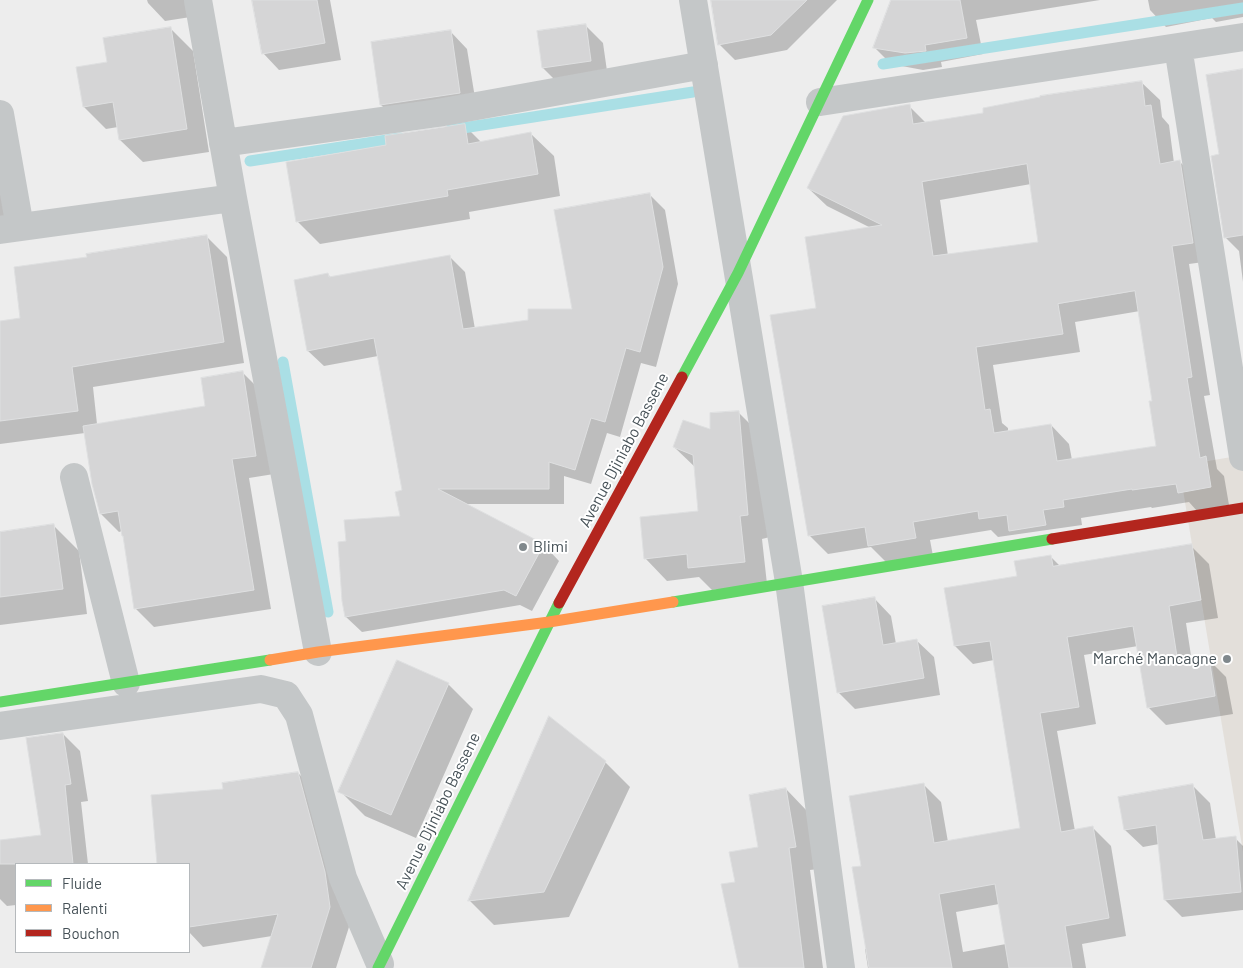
<!DOCTYPE html>
<meta charset="utf-8">
<style>
body{margin:0}
#map{position:relative;width:1243px;height:968px;overflow:hidden;background:#ededed;font-family:Barlow,sans-serif}
canvas{display:block}
.legend{position:absolute;left:15px;top:863px;width:175px;height:90px;box-sizing:border-box;background:#fff;border:1px solid #b5b9bc;margin:0;padding:6px 9px;list-style:none;font-size:15px;color:#465157}
.legend li{display:flex;align-items:center;gap:10px;height:25px}
.legend b{width:25px;border:1px solid #b5b9bc}
</style>
<div id="map">
<canvas width="1243" height="968"></canvas>
<ul class="legend">
<li><b style="height:6px;background:#63d668"></b>Fluide</li>
<li><b style="height:6px;background:#ff974d"></b>Ralenti</li>
<li><b style="height:6px;background:#b3261e"></b>Bouchon</li>
</ul>
</div>
<script>
const g = document.querySelector('canvas').getContext('2d');
g.lineJoin = 'round';
function fillPath(path, color) {
  g.fillStyle = color;
  g.fill(path, 'evenodd');
}
function stroke(path, color, width, dash) {
  g.strokeStyle = color;
  g.lineWidth = width;
  g.lineCap = dash ? 'butt' : 'round';
  g.setLineDash(dash || []);
  g.stroke(path);
}
function label(font, color, halo, rows, align = 'center') {
  g.font = font + ' Barlow,sans-serif';
  g.lineWidth = 4;
  g.setLineDash([]);
  g.textBaseline = 'middle';
  g.strokeStyle = halo;
  g.fillStyle = color;
  for (const [text, x, y, turn = 0] of rows) {
    g.save();
    g.translate(x, y);
    g.rotate((+turn || 0) * Math.PI / 180);
    g.textAlign = isNaN(turn) ? turn : align;
    if (halo) g.strokeText(text, 0, 0);
    g.fillText(text, 0, 0);
    g.restore();
  }
}
fillPath(new Path2D(`
 M1243,455V852L1179,466Z`), '#e3dfda');
fillPath(new Path2D(`
 M147,0H194L197,16L165,21L148,3Z
 M254,0H330L341,60L279,70L263,53Z
 M716,0H837L787,50L735,60L719,44Z
 M892,0H1100L976,20L983,54L941,62L942,67L923,70L891,64L874,47Z
 M1148,0H1243V17L1216,22L1212,18L1166,27L1150,10Z
 M586,26L603,43L608,78L560,85L543,68Z
 M170,28L193,51L209,152L143,162L120,140L118,127L106,129L84,107L108,63Z
 M450,31L467,49L477,110L399,122L381,105Z
 M1243,71V282L1239,251L1225,237L1220,155Z
 M1141,82L1160,100L1162,117L1169,125L1174,163L1180,162L1198,180L1211,261L1189,264L1210,395L1204,396L1217,469L1224,476L1229,505L1197,511L1189,502L1152,508L1151,507L1081,518L1082,525L998,537L991,530L930,540L933,556L888,564L871,547L828,554L810,536L817,309L871,228L827,206L808,188L909,106L926,123L985,114ZM1031,184L1039,243L948,256L940,200ZM1140,311L1154,402L1158,447L1072,460L1069,444L1051,425L1008,432V428L1002,423L993,365L1080,352L1075,322Z
 M464,125L481,142L531,134L554,156L560,196L469,212L470,219L320,244L297,221Z
 M0,152L9,210L0,221Z
 M649,194L665,210L678,284L656,367L641,363L620,437L607,433L591,484L564,476V504H464L544,545L559,561L532,611L520,605L362,632L346,617L347,543L401,517L404,491L378,356L324,366L308,351L328,274L331,278L450,257L465,272L475,329L529,321L574,310Z
 M206,236L227,257L244,363L93,387L97,424L207,407L243,373L261,391L274,474L249,478L271,609L154,627L136,609L124,537L122,531L119,532L101,514L85,433L0,444V322L22,319L88,258Z
 M738,412L761,435L770,537L762,539L767,584L712,590L699,577L667,581L645,558L700,512L696,468L674,447L712,431Z
 M54,526L79,551L87,614L0,625V533Z
 M1191,546L1209,564L1218,618L1186,623L1192,662L1208,659L1226,677L1233,714L1166,725L1148,707L1138,646L1084,655L1096,724L1057,731L1075,831L1093,828L1111,846L1126,936L1082,944L1086,968H868L865,949H867L862,867L923,784L941,802L948,842L1021,829L994,660L973,664L955,646L946,589L1018,578L1051,557L1060,566ZM999,904L1006,944L963,952L956,912Z
 M874,598L891,616L896,644L916,640L934,657L940,695L855,709L838,692Z
 M448,684L473,709L416,838L365,816L340,791Z
 M63,734L80,751L88,801L81,802L88,864H16V905L7,906L0,899V841L43,836Z
 M605,762L630,787L569,917L494,925L470,901Z
 M298,773L317,792L344,892L349,927L336,968H262L272,936L203,947L189,932V864H158L152,796L224,790Z
 M1193,786L1210,803L1216,840L1235,838L1243,846V910L1182,917L1165,900L1159,844L1143,847L1125,830Z
 M786,789L808,812L818,869L810,870L823,968H740L736,883L759,848Z`), '#0003');
stroke(new Path2D(`
 M883,64L1243,8
 M450,130L693,92
 M250,161L400,138
 M283,362L328,612`), '#aadfe5', 11);
const building = new Path2D(`
 M252,0H317L325,43L262,54Z
 M711,0H807L771,35L718,45Z
 M891,0H960L967,38L925,45L926,51L905,53L873,48Z
 M586,24L591,61L542,68L537,31Z
 M171,27L187,129L119,140L113,102L83,107L76,67L107,62L103,38Z
 M451,30L460,93L380,105L371,42Z
 M1243,69V235L1224,238L1211,156L1219,154L1206,75Z
 M1142,81L1145,106L1151,105L1160,164L1180,160L1193,243L1172,246L1192,377L1187,378L1200,458L1206,456L1211,487L1178,493L1176,484L1132,490V489L1063,500L1064,507L1043,510L1046,525L1009,531L1007,515L979,519L978,511L913,522L916,538L868,546L865,527L808,536L770,315L816,308L805,237L882,225L807,188L843,116L910,104L913,124L983,113V108L1040,97V96ZM1027,164L1038,242L933,256L922,182ZM1135,291L1152,401H1149L1156,446L1057,461L1051,424L994,433L990,409L985,410L976,347L1063,334L1058,304Z
 M465,124L468,144L531,132L538,174L447,190L448,196L296,222L286,162L386,145L385,136Z
 M650,193L663,267L640,352L626,348L605,422L591,418L575,470L549,462V489H438L544,544L516,596L504,590L345,617L342,601L338,542L346,541L344,520L400,516L395,492L402,490L374,338L307,351L294,280L328,273L329,277L450,255L463,329L528,320V309H572L554,210Z
 M207,235L224,342L72,367L78,411L0,421V321L20,318L14,267L87,257L86,254Z
 M243,371L256,456L232,459L254,590L134,609L123,536H122L118,511L100,514L92,484L83,426L205,406L201,378Z
 M739,411L748,515L740,516L745,562L688,568L687,554L644,559L640,517L698,511L693,455L673,447L683,420L710,429V413Z
 M54,524L63,589L0,597V532Z
 M1192,544L1201,600L1169,606L1178,663L1209,658L1215,696L1147,708L1133,626L1067,637L1079,707L1040,713L1061,832L1093,826L1109,918L1065,926L1072,968H1009L995,884L939,894L952,968H869L852,867L861,866L849,796L924,783L934,843L1020,828L990,641L954,646L944,588L1017,576L1014,561L1051,555L1053,566Z
 M875,597L883,645L917,639L924,678L837,693L822,606Z
 M397,660L449,683L391,815L338,792Z
 M549,716L606,761L544,892L468,901Z
 M63,733L71,784L65,785L73,864H0V840L41,835L26,738Z
 M298,772L325,872L330,907L311,968H261L278,914L189,927V864H157L151,795L223,789L222,783Z
 M1193,784L1203,840L1236,836L1241,892L1164,900L1156,825L1124,830L1118,797Z
 M786,788L796,847L789,848L804,968H739L721,884L735,882L729,852L758,847L749,795Z`);
fillPath(building, '#d5d5d6');
stroke(building, '#dedfe0', 1);
stroke(new Path2D(`
 M198,0L233,198L318,652
 M693,0L789,582L841,968
 M1178,47L1243,457
 M820,102L1243,37
 M0,114L20,227
 M223,143L438,113L704,65
 M0,230L233,198
 M74,477L126,683
 M0,726L261,689L286,695L299,715L343,878L380,964`), '#c4c7c8', 28);
stroke(new Path2D(`
 M682,377L738,273L868,0
 M673,602L1052,539
 M0,702L270,660
 M378,968L559,603`), '#63d668', 11);
stroke(new Path2D(`
 M270,660L318,652L549,622L673,602`), '#ff974d', 11);
stroke(new Path2D(`
 M1052,539L1243,508
 M559,603L682,377`), '#b3261e', 11);
for (const [x, y, r, color] of [
 [523,547,5,"#80888c"],
 [1227,659,5,"#80888c"]
]) {
  const dot = new Path2D();
  dot.arc(x, y, r, 0, 2 * Math.PI);
  g.fillStyle = color;
  g.fill(dot);
  stroke(dot, '#fff', 2);
}
label('16px', '#465157', '#fff', [
 ["Avenue Djiniabo Bassene",624,450,-62],
 ["Avenue Djiniabo Bassene",438,811,-64]
]);
label('16px', '#465157', '#fff', [
 ["Blimi",533,547],
 ["Marché Mancagne",1217,659,"right"]
], 'left');
</script>
